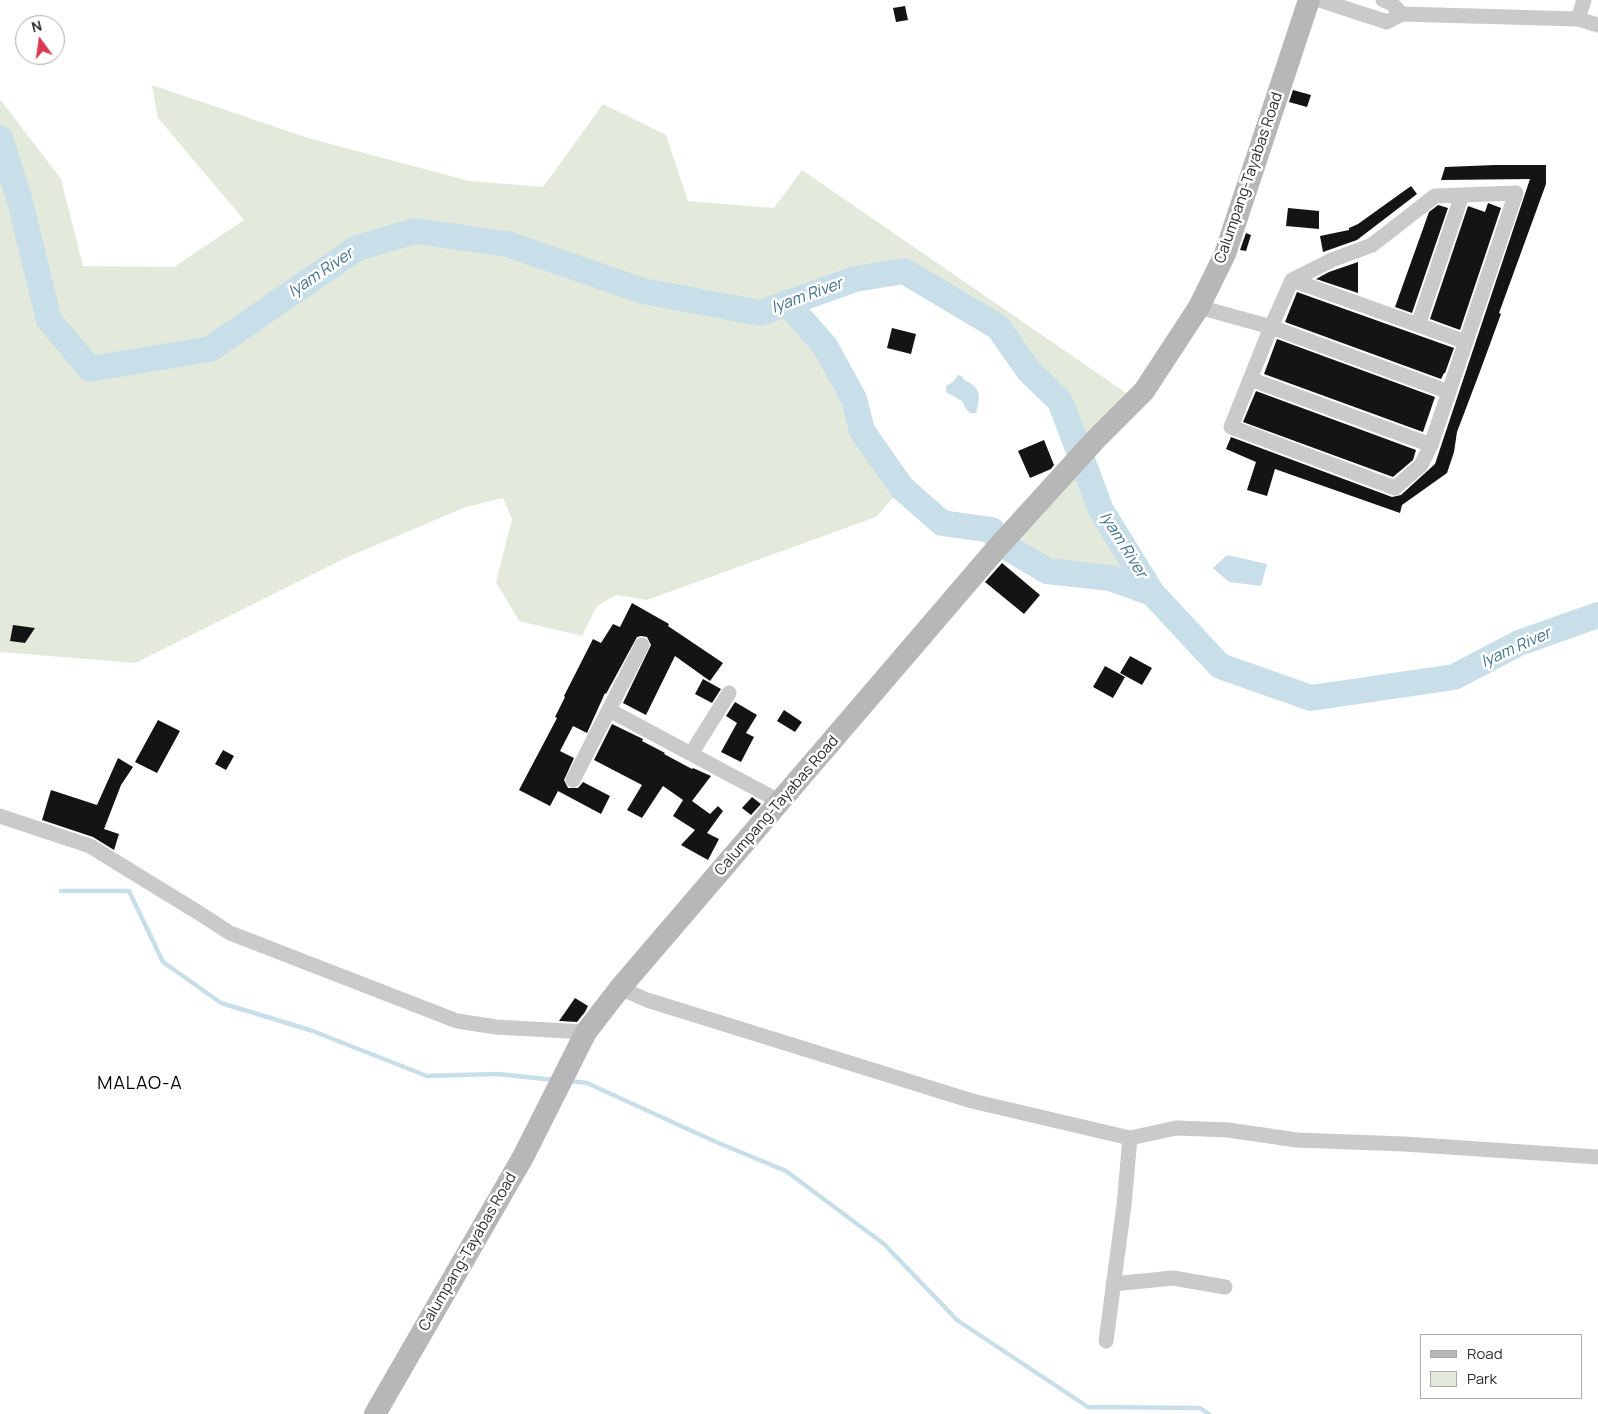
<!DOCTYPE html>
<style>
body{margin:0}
#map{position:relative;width:1598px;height:1414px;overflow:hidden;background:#fff;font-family:Manrope,sans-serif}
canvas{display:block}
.legend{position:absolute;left:1420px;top:1334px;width:162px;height:65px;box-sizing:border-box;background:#fff;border:1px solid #ababab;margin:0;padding:6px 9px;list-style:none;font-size:15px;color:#2d2d2d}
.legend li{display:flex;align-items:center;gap:10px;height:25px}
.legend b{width:25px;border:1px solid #ababab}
.north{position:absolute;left:15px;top:15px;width:50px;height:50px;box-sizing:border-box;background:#fff;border:1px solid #ababab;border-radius:50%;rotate:346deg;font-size:14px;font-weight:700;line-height:20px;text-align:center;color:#2d2d2d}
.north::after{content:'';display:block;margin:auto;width:18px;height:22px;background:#da3952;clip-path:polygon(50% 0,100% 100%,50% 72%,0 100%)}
</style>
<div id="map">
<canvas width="1598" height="1414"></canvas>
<ul class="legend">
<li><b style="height:6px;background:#b7b7b7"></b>Road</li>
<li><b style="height:14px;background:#e4eadb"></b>Park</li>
</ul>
<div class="north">N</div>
</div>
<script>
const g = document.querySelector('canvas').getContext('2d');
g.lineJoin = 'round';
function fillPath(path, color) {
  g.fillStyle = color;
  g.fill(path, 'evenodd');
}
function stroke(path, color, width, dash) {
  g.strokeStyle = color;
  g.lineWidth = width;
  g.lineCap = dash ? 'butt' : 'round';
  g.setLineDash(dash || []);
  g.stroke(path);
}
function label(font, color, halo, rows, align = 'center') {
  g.font = font + ' Manrope,sans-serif';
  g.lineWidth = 5;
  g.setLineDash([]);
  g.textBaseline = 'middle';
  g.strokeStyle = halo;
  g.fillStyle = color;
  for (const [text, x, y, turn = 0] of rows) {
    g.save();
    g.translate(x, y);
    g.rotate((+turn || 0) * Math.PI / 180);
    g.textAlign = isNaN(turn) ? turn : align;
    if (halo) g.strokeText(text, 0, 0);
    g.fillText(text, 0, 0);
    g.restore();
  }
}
fillPath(new Path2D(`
 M152,85L308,138L469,181L543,187L603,104L666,135L688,201L774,208L802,170L1135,399L1081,456L1101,510L1152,593L1110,578L1047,571L1000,543L1081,456L1060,401L1029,371L998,327L904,271L855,279L788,303L825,346L854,399L862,431L902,488L876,517L647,600L616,595L597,606L582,636L519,621L496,582L512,519L503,498L466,507L343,559L135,663L0,652V99L61,179L83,266L174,267L244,220L158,118Z`), '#e4eadb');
fillPath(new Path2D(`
 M958,375L962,376L964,380C981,387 981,396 976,413H970L966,409L962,401L946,392V386L953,382Z
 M1227,555L1267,564L1261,586L1229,582L1213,568Z`), '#c8dfe9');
stroke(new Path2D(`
 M61,891H129L163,962L221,1003L310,1030L427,1076L498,1074L555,1080
 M570,1081L587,1083L716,1142L786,1171L884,1244L957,1320L1088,1407L1200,1408L1209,1414`), '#c8dfe9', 4.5);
stroke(new Path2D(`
 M0,138L19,198L49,320L90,369L210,349L357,248L415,231L507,244L643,291L760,313L855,279L904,271L998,327L1029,371L1060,401L1101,510L1152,593L1220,666L1311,698L1454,677L1519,643L1598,615
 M787,303L825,346L854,399L862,431L902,488L942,523L992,530L1000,543L1047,571L1110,578L1152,593`), '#c8dfe9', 26);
fillPath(new Path2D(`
 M905,6L908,20L896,22L893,8Z
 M1293,90L1311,95L1307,107L1289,102Z
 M1495,165H1546V184L1499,313L1501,314L1479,374L1457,432L1454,452L1447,473L1402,505L1400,513L1275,469L1267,496L1247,490L1256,462L1226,449L1231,437L1392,497L1401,495L1435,464L1530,179L1441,180L1445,167Z
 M1411,186L1417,194L1357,240L1323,252L1320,236L1349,230V228L1358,224Z
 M1488,203L1501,208L1460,330L1430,319L1468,206L1485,212Z
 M1438,205L1448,208L1412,313L1395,307L1429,212Z
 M1288,208L1319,211V229L1286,226Z
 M1246,233L1251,235L1246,251L1240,250Z
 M1358,262V293L1316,279L1329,272Z
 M1297,292L1454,348L1445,373H1444L1441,379L1285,322Z
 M892,328L916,334L911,354L887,348Z
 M1277,339L1435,397L1423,432L1264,374Z
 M1256,391L1416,450L1413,460L1393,477L1243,422Z
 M1044,440L1054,465L1051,469L1030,478L1018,451Z
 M1002,563L1040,595L1024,614L985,582Z
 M632,603L669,624L668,626L723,663L710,681L675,656L646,715L623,703L651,645L647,637L641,636L637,637L606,694L605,693L587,733L573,726L560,751L574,758L564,780L568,788H578L583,782L610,796L601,814L558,791L550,806L519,790L557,718L555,717L565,697L564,696L593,639L601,643L613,624L620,627Z
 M13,625L35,628L25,643L10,641Z
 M1130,656L1152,668L1142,685L1120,673Z
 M1105,666L1125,677L1113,698L1093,687Z
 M703,679L721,689L712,703L695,694Z
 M735,702L757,715L746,733L754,737L741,762L721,752L737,723L726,716Z
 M784,710L802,722L795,732L777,721Z
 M158,720L180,731L157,773L135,762Z
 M612,724L643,739L642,741L665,753L664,754L692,769L693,768L711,776L692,801L710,814L718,806L723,811L707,833L719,839L708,860L681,845L695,830L673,816L683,800L663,786L642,818L627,810L642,785L594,760Z
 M223,750L234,756L226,770L215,764Z
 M118,758L133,767L121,785L104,829L119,834L114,850L93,837L42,820L51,790L97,805Z
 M752,797L761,804L751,815L742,808Z
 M575,998L588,1006L585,1012L577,1022L559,1021Z`), '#141414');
stroke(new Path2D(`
 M1320,0L1387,22L1402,14L1578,19L1598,25
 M1383,0L1391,3L1402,14
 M1578,19L1584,0
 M1516,193L1431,445L1421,465L1395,488L1231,427L1271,327L1292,280L1332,260L1372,245L1435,196Z
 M1292,280L1466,342
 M1199,307L1271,327L1449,392
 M1418,325L1462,195
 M1250,379L1431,445
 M609,710L781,802
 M691,754L729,693
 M573,780L642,645
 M0,816L90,846L199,913L230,933L457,1021L496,1027L586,1032
 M620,988L647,1000L972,1101L1130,1138L1176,1128L1228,1130L1297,1140L1404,1144L1598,1157
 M1113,1284L1173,1278L1225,1287
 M1106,1341L1124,1205L1130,1138`), '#cacaca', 15);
stroke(new Path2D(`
 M375,1414L523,1157L586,1032L620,988L997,548L1096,439L1144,391L1199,307L1225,254L1309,0`), '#b7b7b7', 22);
label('15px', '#2d2d2d', '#fff', [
 ["Calumpang-Tayabas Road",1249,178,-71],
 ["Calumpang-Tayabas Road",777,806,-49],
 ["Calumpang-Tayabas Road",468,1252,-60]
]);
label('italic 16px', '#40738a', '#fff', [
 ["Iyam River",321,273,-34],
 ["Iyam River",807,296,-20],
 ["Iyam River",1123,545,58],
 ["Iyam River",1516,648,-24]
]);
g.letterSpacing = '1px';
label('18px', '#000', '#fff', [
 ["MALAO-A",140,1084]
]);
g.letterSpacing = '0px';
</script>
